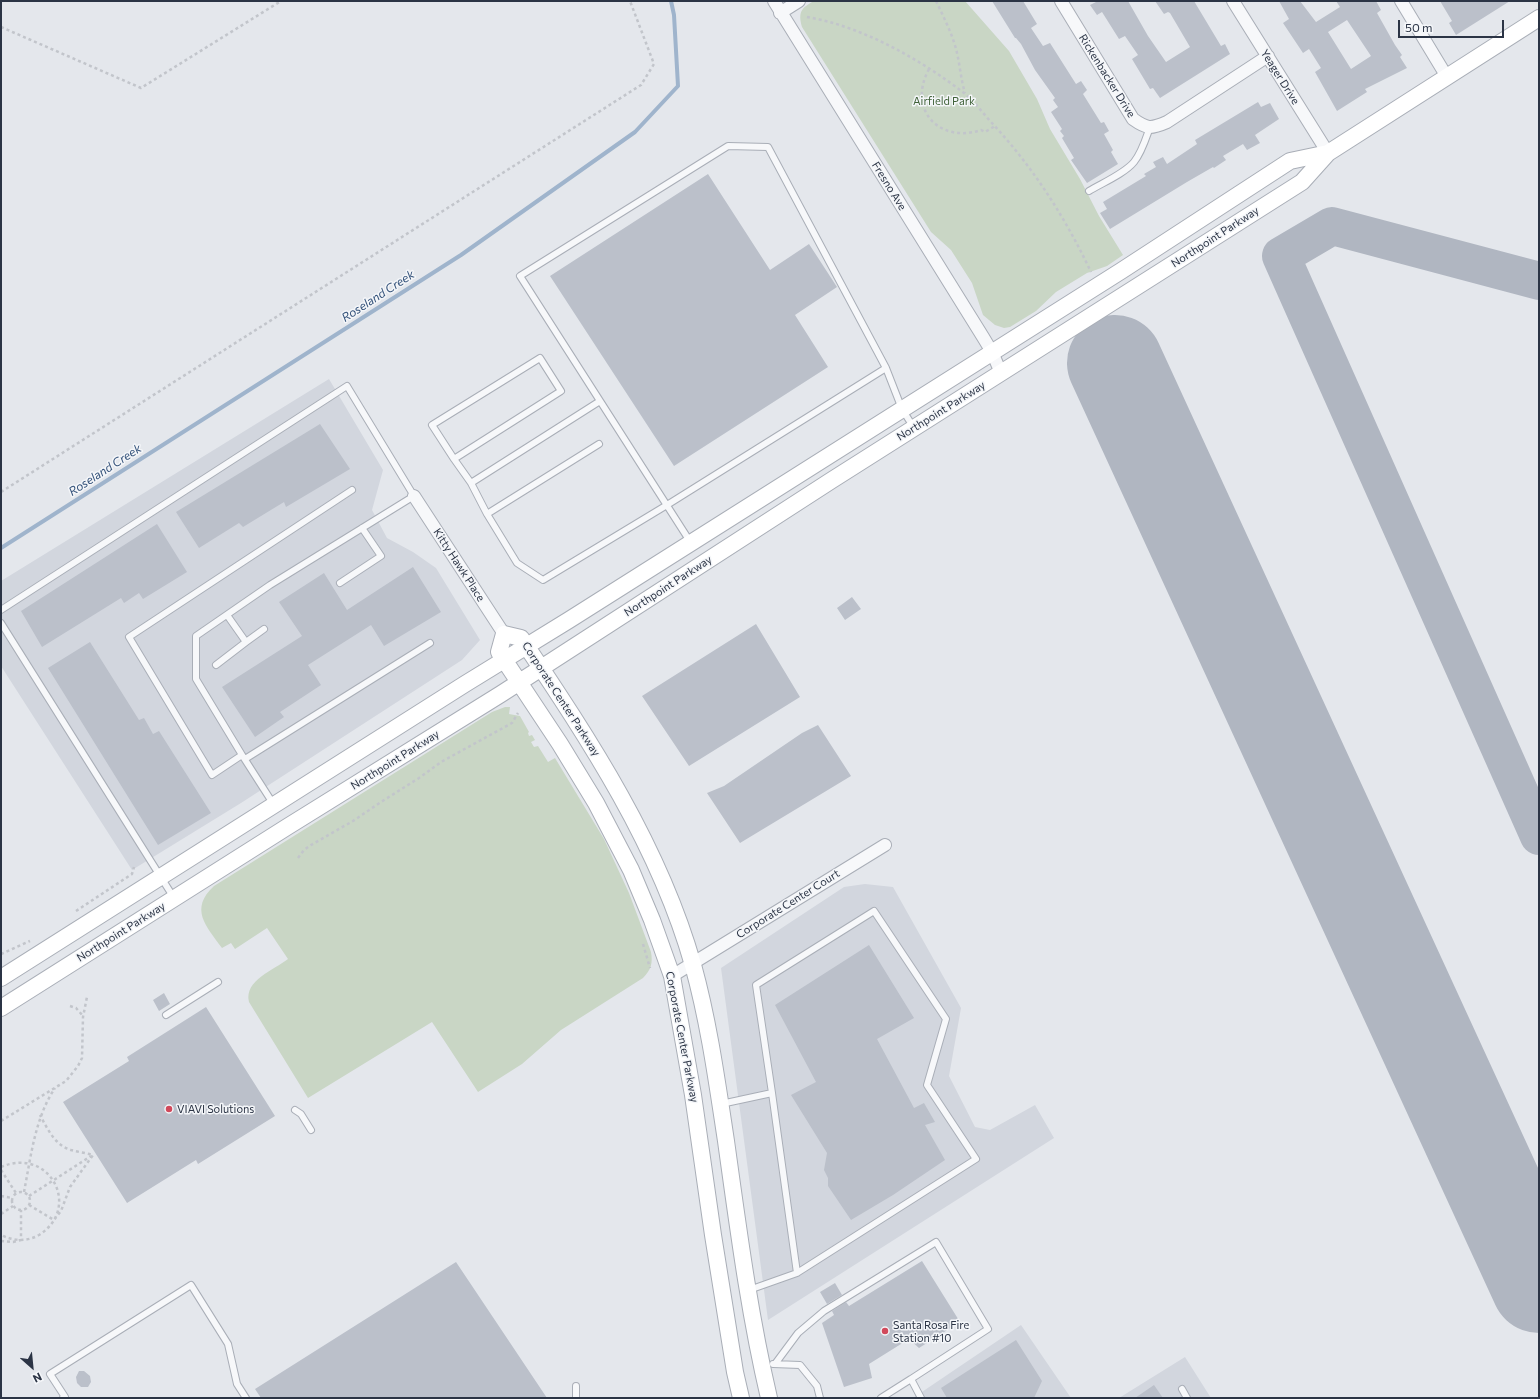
<!DOCTYPE html>
<style>
body{margin:0}
#map{position:relative;width:1540px;height:1399px;overflow:hidden;background:#e4e7ec;font-family:Commissioner,sans-serif}
canvas{display:block}
.frame{position:absolute;inset:0;border:2px solid #2b3445;pointer-events:none}
.north{position:absolute;left:12px;top:1347px;width:40px;height:40px;-webkit-text-stroke:3px #f4f6f9;paint-order:stroke;rotate:153deg;font-size:11px;font-weight:700;line-height:16px;text-align:center;color:#2b3445}
.north::after{content:'';display:block;margin:auto;width:14px;height:18px;background:#2b3445;clip-path:polygon(50% 0,100% 100%,50% 72%,0 100%)}
.scale{position:absolute;left:1398px;top:20px;width:106px;height:18px;box-sizing:border-box;border:2px solid #2b3445;border-top:0;padding-left:5px;font-size:12px;line-height:14px;white-space:nowrap;color:#2b3445;-webkit-text-stroke:3px #f4f6f9;paint-order:stroke}
</style>
<div id="map">
<canvas width="1540" height="1399"></canvas>
<div class="frame"></div>
<div class="north">N</div>
<div class="scale">50 m</div>
</div>
<script>
const g = document.querySelector('canvas').getContext('2d');
g.lineJoin = 'round';
function fillPath(path, color) {
  g.fillStyle = color;
  g.fill(path, 'evenodd');
}
function stroke(path, color, width, dash) {
  g.strokeStyle = color;
  g.lineWidth = width;
  g.lineCap = dash ? 'butt' : 'round';
  g.setLineDash(dash || []);
  g.stroke(path);
}
function label(font, color, halo, rows, align = 'center') {
  g.font = font + ' Commissioner,sans-serif';
  g.lineWidth = 3;
  g.setLineDash([]);
  g.textBaseline = 'middle';
  g.strokeStyle = halo;
  g.fillStyle = color;
  for (const [text, x, y, turn = 0] of rows) {
    g.save();
    g.translate(x, y);
    g.rotate((+turn || 0) * Math.PI / 180);
    g.textAlign = isNaN(turn) ? turn : align;
    if (halo) g.strokeText(text, 0, 0);
    g.fillText(text, 0, 0);
    g.restore();
  }
}
fillPath(new Path2D(`
 M329,379L383,470L372,510L387,538L413,552L436,568L480,640L462,660L241,803L132,870L1,666V581Z
 M865,884L893,887L961,1008L949,1076L975,1127L990,1130L1035,1105L1054,1138L768,1320L721,968L844,887Z
 M1021,1325L1071,1398H913Z
 M1185,1357L1211,1398H1119Z`), '#d2d6de');
fillPath(new Path2D(`
 M814,1H965L1009,51L1037,99L1050,129L1080,179L1099,216L1123,255L1107,266L1087,273L1056,292L1036,311L1010,327L1004,328L995,325L983,315L972,283L951,250L931,232L802,27C798,12 801,8 814,1Z
 M505,707H510L509,714L520,716L529,732L528,733L529,736L532,735L535,740L531,742L534,747L538,746L548,762L555,758L604,839L629,893L651,952C653,963 651,970 643,978L561,1030L522,1064L478,1092L432,1022L308,1098L249,1002C244,980 274,970 288,959L267,928L235,949L231,943L222,948C206,926 189,909 214,886L492,712Z`), '#c9d6c5');
stroke(new Path2D(`
 M1,548L461,255L635,132L678,86L674,15L671,1`), '#9fb4cc', 4);
stroke(new Path2D(`
 M1539,281L1332,226L1281,256L1539,836`), '#b0b6c1', 38);
stroke(new Path2D(`
 M1115,363L1539,1285`), '#b0b6c1', 96);
fillPath(new Path2D(`
 M992,1H1023L1037,24L1031,28L1043,46L1050,43L1076,84L1081,81L1087,90L1083,94L1101,123L1104,122L1109,131L1104,134L1113,150L1111,152L1118,164L1087,183L1071,160L1074,158L1062,138L1064,136L1060,131L1062,129L1051,112L1058,107L1053,100L1055,98L1035,70L1021,44L1016,38H1015Z
 M1095,1H1128L1148,36L1166,62L1190,47L1170,13L1168,12L1164,14L1155,1H1194L1221,46L1225,44L1230,54L1160,98L1153,88L1150,89L1132,59L1138,55L1125,36L1119,39L1102,12L1097,15L1090,5L1096,2Z
 M1279,1H1300L1316,22L1340,7L1336,1H1376L1381,10L1377,13L1395,45L1402,55L1400,57L1407,68L1365,89L1367,92L1337,111L1315,72L1321,68L1309,49L1303,53L1283,23L1289,19ZM1347,20L1371,56L1351,69L1328,32Z
 M1440,1H1510L1456,35L1449,23L1452,21Z
 M1258,102L1261,107L1270,103L1279,119L1255,135L1260,143L1247,150L1243,144L1223,156L1226,160L1214,168L1213,167L1187,182L1110,229L1100,213L1107,209L1103,202L1146,176L1144,174L1156,167L1153,162L1163,157L1167,164L1197,144L1195,140Z
 M708,174L770,270L809,244L837,287L795,315L828,367L674,466L550,276Z
 M320,424L350,469L286,507L284,502L243,527L239,523L199,548L176,512Z
 M157,524L187,572L143,599L139,593L124,603L121,598L42,647L21,611Z
 M413,567L441,612L384,646L371,625L308,665L321,685L280,712L284,717L255,737L222,687L302,636L279,602L324,573L347,610Z
 M852,597L861,609L845,620L837,608Z
 M756,624L800,697L689,766L642,696Z
 M90,642L139,720L144,718L153,734L159,731L211,813L158,845L48,668Z
 M818,725L851,776L740,843L707,793L724,786L802,733Z
 M869,945L914,1018L877,1039L914,1108L924,1103L935,1122L925,1125L945,1160L893,1195L851,1220L828,1186V1178L824,1170L827,1153L791,1095L816,1082L775,1005Z
 M164,993L170,1004L159,1011L153,1000Z
 M206,1007L275,1116L198,1164L196,1160L127,1203L63,1102L129,1061L127,1057Z
 M922,1261L960,1322L919,1348L909,1339L869,1364L872,1378L844,1387L822,1323L834,1315L832,1311L846,1302L849,1306Z
 M456,1262L547,1398H261L255,1389Z
 M835,1283L842,1295L827,1304L820,1292Z
 M1016,1340L1042,1381L1034,1398H947L941,1388Z
 M79,1371H84L90,1376L91,1382L88,1387H81L77,1383L76,1377Z
 M1154,1385L1163,1398H1135Z`), '#bbc0ca');
const lane = new Path2D(`
 M1089,191C1102,183 1124,174 1134,162C1142,152 1146,138 1150,127
 M599,444L487,514L517,563L543,580L667,505L886,368
 M454,459L432,425L540,358L561,391L454,459L471,483L487,514
 M471,483L600,401
 M691,543L520,276L728,146L768,147L886,368L902,409L914,428
 M340,583L381,556L362,528
 M1,610L347,386L414,496L270,585L196,636V679L242,755
 M227,615L246,642L264,629
 M1,623L174,898
 M216,665L246,642
 M245,759L430,643
 M274,805L242,755L212,775L129,637L352,490
 M166,1015L218,982
 M772,1093L797,1273
 M721,1104L772,1093L756,985L874,911L946,1019L927,1085L976,1159L797,1273L749,1290
 M295,1110L301,1114L311,1130
 M773,1364L800,1365L817,1386L820,1398
 M775,1364L798,1333L824,1311L936,1242L988,1329L911,1379
 M576,1386V1398
 M1182,1389L1187,1398
 M63,1398L65,1397L50,1374L191,1285L228,1344L237,1384L246,1398
 M881,1398L911,1379L921,1398`);
const street = new Path2D(`
 M774,1L983,337L992,352L1001,373
 M1061,1L1133,119C1147,129 1151,129 1167,122L1268,56
 M1233,1L1328,153
 M1401,1L1447,77
 M780,13L799,1
 M414,496L504,634
 M672,976L885,845`);
const secondary = new Path2D(`
 M1,978L465,684L569,620L1121,271L1290,161L1328,153
 M1,1008L287,827L501,694L832,480L1302,182L1328,153L1539,18
 M741,1398L735,1372L713,1235L693,1095L672,976L652,920L631,870L596,803L560,744L499,652L504,634L521,638C590,741 659,845 693,965C709,1023 717,1082 726,1141C738,1227 749,1313 769,1398`);
stroke(lane, '#a9aeb7', 8);
stroke(street, '#a9aeb7', 14);
stroke(secondary, '#a9aeb7', 18);
stroke(new Path2D(`
 M936,1C944,18 953,35 957,53C960,66 961,80 965,93
 M807,17C861,26 920,59 964,93C974,101 982,112 991,122C1033,167 1065,217 1091,272
 M1,27L141,88L281,1
 M929,69C907,109 939,144 981,130L985,132L995,126
 M1,492L641,85L654,64L630,1
 M298,858L304,850L311,845L353,821L381,802L419,778L441,762L512,723L518,713
 M76,911L132,874L134,867
 M643,944L650,968
 M1,954L30,941
 M70,1006L76,1008L83,1016
 M1,1121L66,1081L78,1066L82,1058L83,1017L87,997
 M1,1167C50,1146 82,1208 39,1235C27,1242 13,1241 1,1235
 M1,1170L16,1193
 M12 1201a9 9 0 1 1 18 0a9 9 0 1 1-18 0Z
 M24,1192C31,1156 35,1118 55,1088
 M1,1196L12,1198
 M29,1196L91,1156
 M29,1205L54,1220L61,1211L70,1187L93,1155C86,1153 78,1152 71,1150C55,1145 48,1130 40,1115
 M1,1214L13,1206
 M1,1241L13,1242L21,1240V1210`), '#c2c5cb', 2.5, [3, 3]);
stroke(lane, '#f7f8fa', 6);
stroke(street, '#f7f8fa', 12);
stroke(secondary, '#fff', 16);
for (const [x, y, r, color] of [
 [169,1109,4,"#d1495b"],
 [885,1331,4,"#d1495b"]
]) {
  const dot = new Path2D();
  dot.arc(x, y, r, 0, 2 * Math.PI);
  g.fillStyle = color;
  g.fill(dot);
  stroke(dot, '#f4f6f9', 1.5);
}
label('11px', '#2b3445', '#f4f6f9', [
 ["Rickenbacker Drive",1107,76,58],
 ["Yeager Drive",1280,77,58],
 ["Fresno Ave",889,186,58],
 ["Northpoint Parkway",1215,237,-33],
 ["Northpoint Parkway",941,411,-32],
 ["Kitty Hawk Place",459,565,57],
 ["Northpoint Parkway",668,586,-33],
 ["Corporate Center Parkway",561,699,57],
 ["Northpoint Parkway",395,760,-32],
 ["Corporate Center Court",788,904,-32],
 ["Northpoint Parkway",121,932,-32],
 ["Corporate Center Parkway",682,1037,79]
]);
label('11px', '#3f6138', '#f4f6f9', [
 ["Airfield Park",944,101]
]);
label('11px', '#2b3445', '#f4f6f9', [
 ["VIAVI Solutions",177,1109],
 ["Santa Rosa Fire",893,1325],
 ["Station #10",893,1338]
], 'left');
label('italic 12px', '#34527a', '#f4f6f9', [
 ["Roseland Creek",378,296,-33],
 ["Roseland Creek",105,470,-33]
]);
</script>
